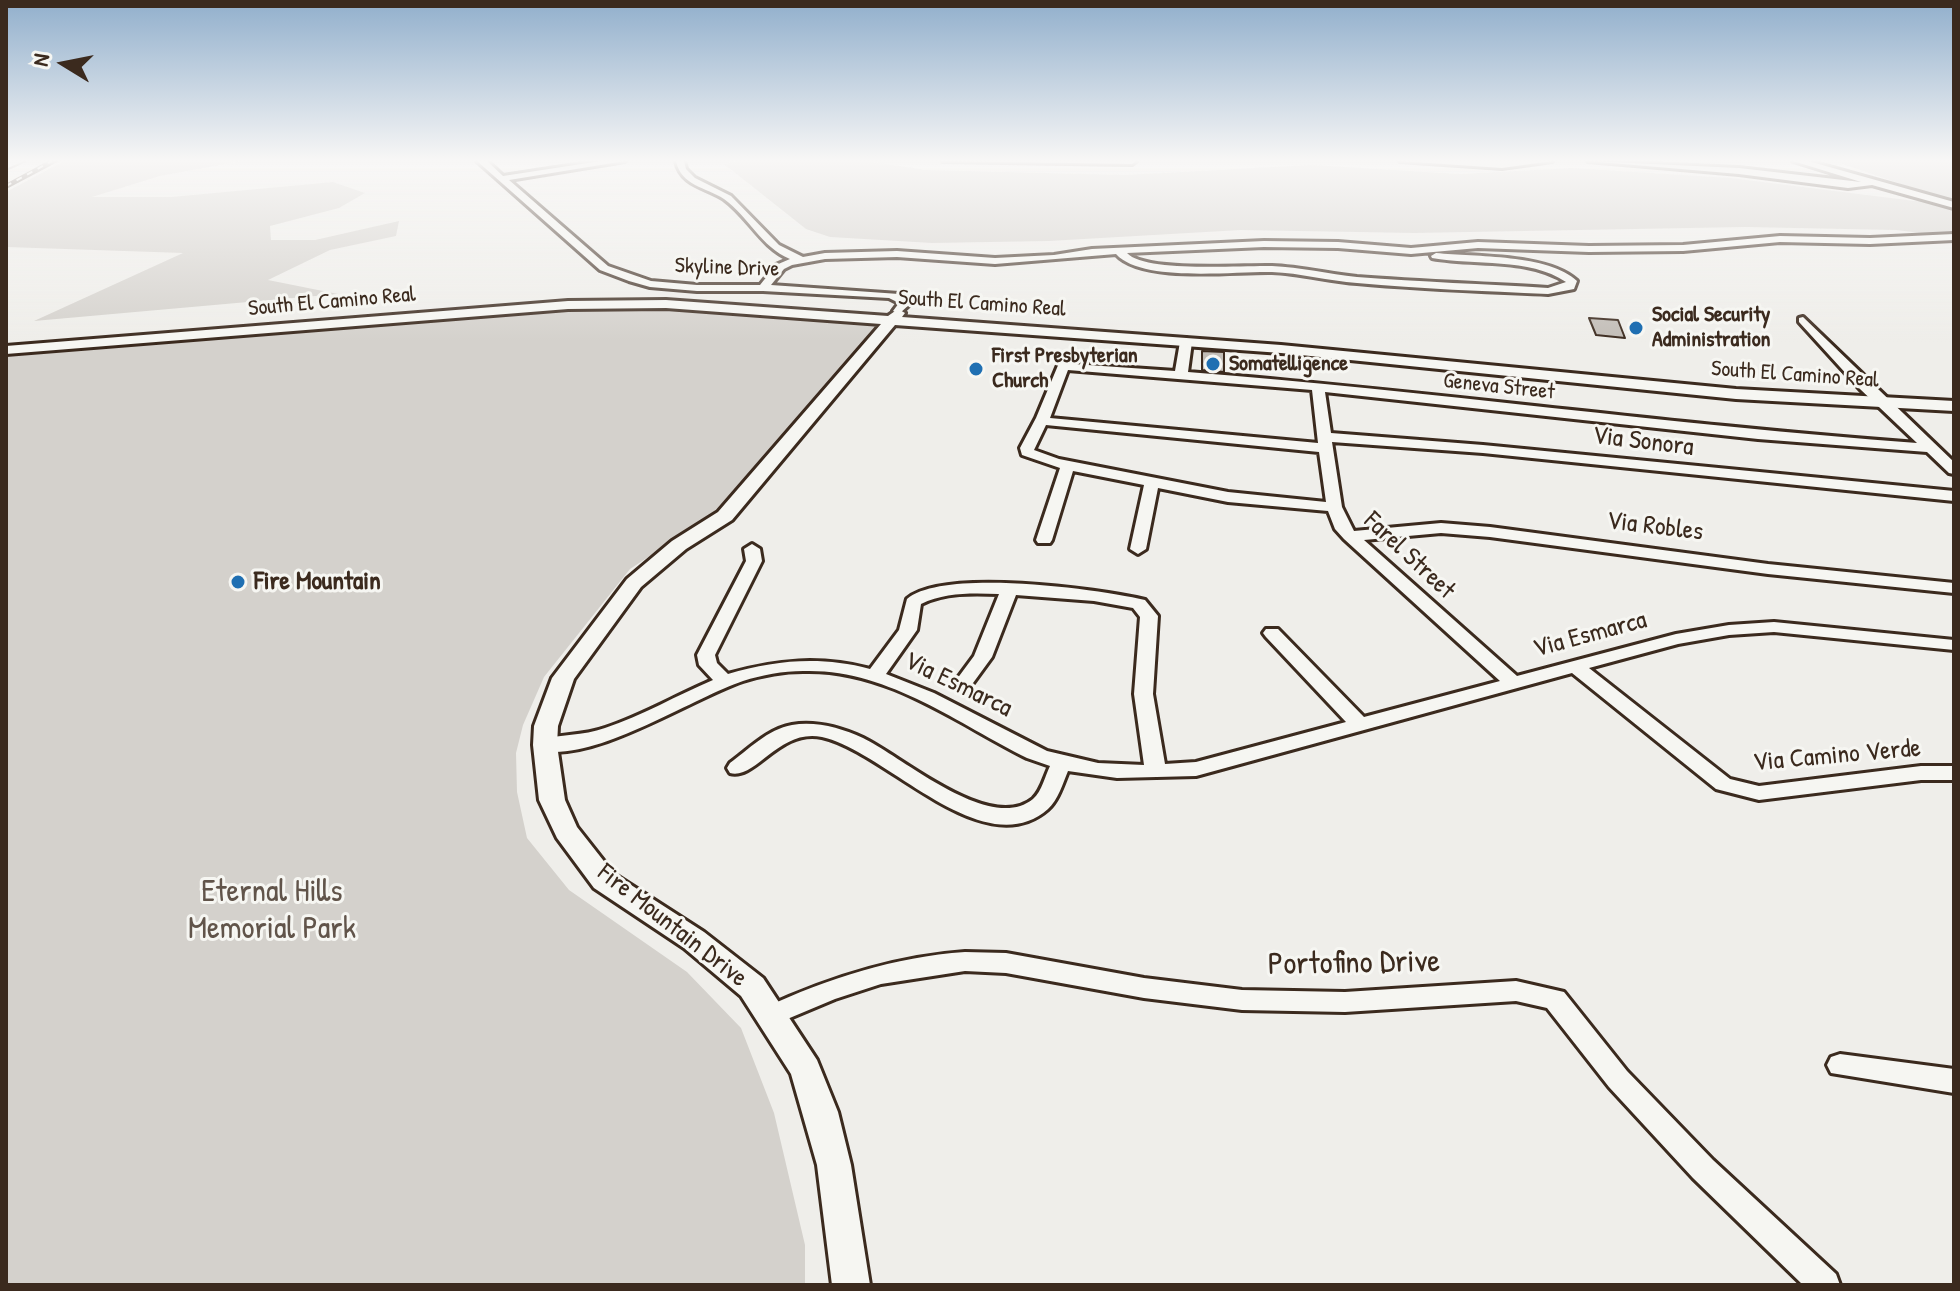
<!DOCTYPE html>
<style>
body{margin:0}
#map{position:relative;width:1960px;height:1291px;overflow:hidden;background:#efeeea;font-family:"Patrick Hand",sans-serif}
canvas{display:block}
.frame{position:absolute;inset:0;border:8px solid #3b2a1e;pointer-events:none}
.north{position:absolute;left:24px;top:24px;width:80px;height:80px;-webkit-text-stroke:6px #f6f6f2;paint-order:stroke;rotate:280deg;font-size:22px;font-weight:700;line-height:32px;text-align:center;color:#3b2a1e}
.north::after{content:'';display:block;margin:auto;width:28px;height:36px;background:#3b2a1e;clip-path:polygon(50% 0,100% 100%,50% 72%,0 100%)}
</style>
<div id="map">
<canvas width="1960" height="1291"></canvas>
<div class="frame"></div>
<div class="north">N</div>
</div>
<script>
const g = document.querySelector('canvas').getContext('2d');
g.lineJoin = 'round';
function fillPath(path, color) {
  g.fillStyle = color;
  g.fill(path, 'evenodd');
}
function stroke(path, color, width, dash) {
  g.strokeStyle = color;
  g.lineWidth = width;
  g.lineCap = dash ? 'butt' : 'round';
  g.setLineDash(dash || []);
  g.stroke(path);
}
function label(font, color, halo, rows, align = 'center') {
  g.font = font + ' "Patrick Hand",sans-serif';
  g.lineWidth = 6;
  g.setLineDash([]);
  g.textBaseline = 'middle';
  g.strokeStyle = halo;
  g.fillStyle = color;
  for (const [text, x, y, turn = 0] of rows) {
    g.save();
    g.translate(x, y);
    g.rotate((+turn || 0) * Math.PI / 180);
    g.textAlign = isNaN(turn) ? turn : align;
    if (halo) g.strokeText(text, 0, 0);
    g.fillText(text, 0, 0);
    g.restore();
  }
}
fillPath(new Path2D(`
 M64,161H241L160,176L92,197H171L333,182L365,193L339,208L270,226L271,240H315L399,221L396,236L330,250L268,280L338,294L34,321L183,253L6,247V192Z
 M737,161H866L926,170L1125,175L1311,165L1460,174L1572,168L1731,178L1915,201L1931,199L1930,194L1834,161H1954V237L1896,230L1745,227L1414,233L1241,230L1049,241L932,243L830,237L806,229L724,164Z
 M595,306L780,314L872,322L877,326L725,500L709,517L630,569L544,677L523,725L516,753L517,792L527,838L569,890L687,972L741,1028L774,1113L805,1245V1285H6V355Z`), '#d4d1cc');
stroke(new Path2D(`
 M6,170L26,161`), '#81766d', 2);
const building = new Path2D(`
 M1589,318L1618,320L1625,338L1596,335Z
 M1202,351L1224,352V372L1202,370Z`);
fillPath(building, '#c2bdb7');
stroke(building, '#3b2a1e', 2);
const minor = new Path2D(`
 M477,161H487L503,176L601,161H625L509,180L608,266L651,281L697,285H760L776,265L790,259C761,247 749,217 724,199C706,187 681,186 676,161H684L686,169L695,178L731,196L779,245L803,257L825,253L897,251L995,258L1054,255L1092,249L1264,241L1338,242L1411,248L1478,242L1589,246L1683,245L1780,236L1870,238L1954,234V240L1870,244L1780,242L1683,251L1589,252L1478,248L1411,254L1338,248L1264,247L1127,253C1145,273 1243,265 1272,266C1300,267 1329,274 1357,277C1421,282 1485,284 1548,288L1566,282C1529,257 1475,266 1432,258L1431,256L1436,253C1475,257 1549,254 1577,281L1574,289L1548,294C1484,291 1421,289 1357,283C1329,281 1300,273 1272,272C1234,271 1142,283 1116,254L995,264L897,257L825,259L792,265L784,269L771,285L899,294L911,303L899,314L893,311L899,303L889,298L763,291H697L650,287L629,281L600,270Z
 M943,161H1136L1132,164Z
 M1400,161H1552L1502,168Z
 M1588,161L1739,168L1861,182L1793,161H1808L1954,202V208L1872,185L1848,188L1739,174Z
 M1803,317L1954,462V474L1949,473L1927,452L1758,439L1325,392L1331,433L1483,445L1954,491V501L1483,453L1332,442L1342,507L1354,531L1441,523L1490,527L1768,564L1954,583V593L1768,574L1490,537L1441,533L1364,540L1517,676L1676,634L1729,625L1774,622L1954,640V650L1774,632L1729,635L1678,644L1589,668L1730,779L1759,786L1921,766H1954V780H1921L1759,800L1716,789L1572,673L1196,776L1117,778L1068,771C1063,783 1058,800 1048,809C983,866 886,751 822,737C779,728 756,780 730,773L727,768L730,763C748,750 768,729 792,725C816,721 841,728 863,738C904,758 990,834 1033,799C1042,791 1045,776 1050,766L1027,758C957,723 886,668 803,671C783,671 762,675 743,681C690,699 593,764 538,750L535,745L538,740C560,734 583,736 605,728C642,716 677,695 713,680L699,665L697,655L746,561L744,549L752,544L760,549L762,561L715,655L717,663L728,674C776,660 821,656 870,669L899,630L907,599C943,568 1098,589 1145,600L1158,616L1153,694L1165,764L1196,762L1346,722L1266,637L1263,633L1266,629H1278L1364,717L1500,681L1344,539L1335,529L1328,511L1228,502L1158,488L1146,549L1138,554L1130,549L1144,485L1073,471L1052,540L1050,543H1038L1036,540L1060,468L1022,455L1020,448L1036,418L1059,363L1175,371L1180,342L1186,338L1192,342L1188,372C1431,391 1673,425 1917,443L1860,389L1799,322V318ZM1068,370L1312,390L1318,443L1050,418ZM1046,425L1319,452L1326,502L1228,492L1059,459L1034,450ZM999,594L974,656L957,679L959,683H973L992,657L1016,595L1094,601L1133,608L1140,617L1134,694L1144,765L1098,763L1047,751L934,693L886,674L917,630L921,604C945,592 973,593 999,594Z
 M965,952L1006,953L1144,978L1242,990L1345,992L1516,981L1564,992L1627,1071L1713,1160L1836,1274L1840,1285H1803L1693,1178L1609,1087L1547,1008L1516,1001L1345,1012L1242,1010L1144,998L1006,973L965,971L881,984L835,999L773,1025L764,1022L760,1015L764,1008C829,978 894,957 965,952Z
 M1840,1054L1954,1069V1093L1831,1073L1827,1065L1831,1057Z`);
const major = new Path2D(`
 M666,300L888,316L898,309L905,313L902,317L1281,345L1736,389L1954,401V411L1736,399L1281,353L895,325L732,520L686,549L641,587L574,679L558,726L557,745L565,800L577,827L614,874L704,932L763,978L817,1060L838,1112L851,1165L870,1285H832L817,1165L791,1074L741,996L684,948L594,888L557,838L539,800L533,745L534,726L552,678L627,579L672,541L718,512L881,324L666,308L568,309L6,354V346L568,301Z`);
stroke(minor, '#3b2a1e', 6);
stroke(major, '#3b2a1e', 6);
fillPath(minor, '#f6f6f2');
fillPath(major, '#f6f6f2');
stroke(new Path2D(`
 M6,188L57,161`), '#3b2a1e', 2);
const rail = new Path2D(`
 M6,186L52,161`);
stroke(rail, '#3b2a1e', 4);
stroke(rail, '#f6f6f2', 2, [6]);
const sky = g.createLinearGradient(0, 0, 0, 342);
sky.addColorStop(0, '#91afcc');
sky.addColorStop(0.47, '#f8f7f6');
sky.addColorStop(1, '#f8f7f600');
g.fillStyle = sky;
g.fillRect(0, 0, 1960, 342);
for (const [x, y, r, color] of [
 [1636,328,8,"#1f6fb2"],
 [1213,364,8,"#1f6fb2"],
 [976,369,8,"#1f6fb2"],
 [238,582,8,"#1f6fb2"]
]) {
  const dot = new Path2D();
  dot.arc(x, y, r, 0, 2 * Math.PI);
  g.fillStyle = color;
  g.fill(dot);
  stroke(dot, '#f6f6f2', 3);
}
label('22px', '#3b2a1e', '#f6f6f2', [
 ["Skyline Drive",727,268,2],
 ["South El Camino Real",332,302,-5],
 ["South El Camino Real",982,304,4],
 ["South El Camino Real",1795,375,4],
 ["Geneva Street",1499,387,6]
]);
label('bold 22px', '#3b2a1e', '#f6f6f2', [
 ["Social Security",1652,315],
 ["Administration",1652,340],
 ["First Presbyterian",992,356],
 ["Church",992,381],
 ["Somatelligence",1229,364]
], 'left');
label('26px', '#3b2a1e', '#f6f6f2', [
 ["Via Sonora",1643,442,7],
 ["Via Robles",1655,527,7],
 ["Farel Street",1409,556,43],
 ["Via Esmarca",1590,635,-15],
 ["Via Esmarca",958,685,26],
 ["Via Camino Verde",1837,756,-5],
 ["Fire Mountain Drive",672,926,38]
]);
label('bold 26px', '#3b2a1e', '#f6f6f2', [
 ["Fire Mountain",254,582]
], 'left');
label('32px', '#61544a', '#f6f6f2', [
 ["Eternal Hills",272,892],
 ["Memorial Park",272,929]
]);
label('32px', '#3b2a1e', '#f6f6f2', [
 ["Portofino Drive",1354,964,-1]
]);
</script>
